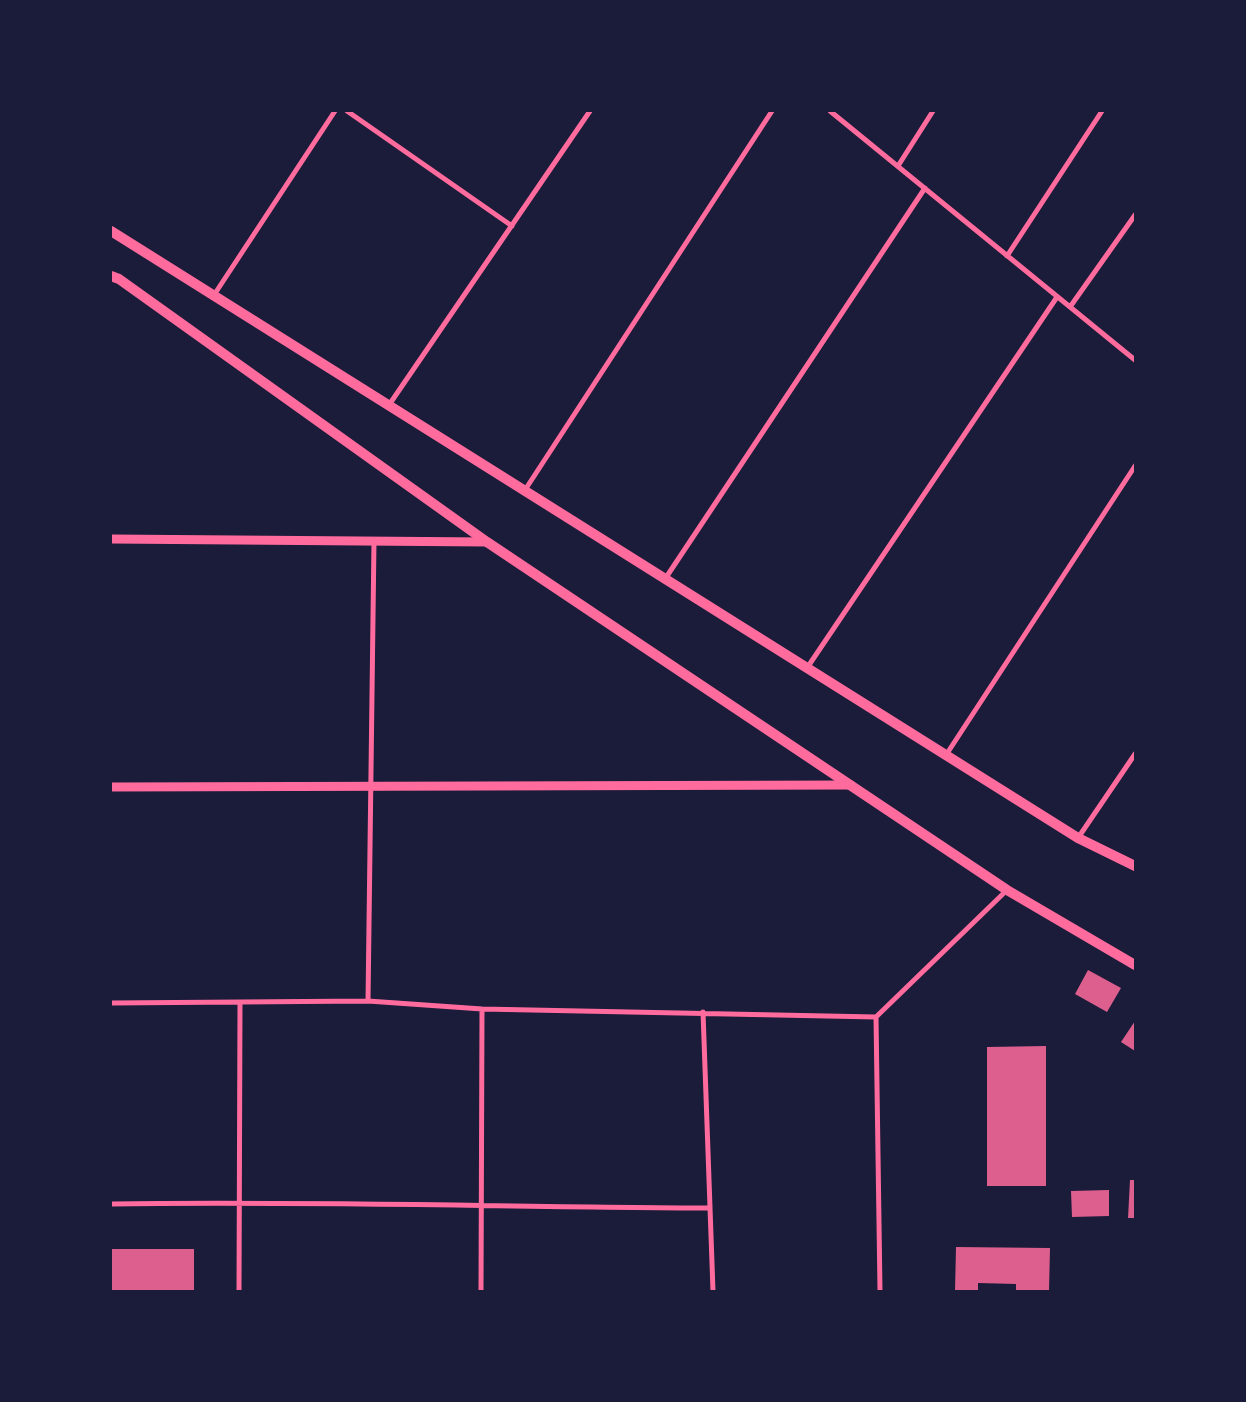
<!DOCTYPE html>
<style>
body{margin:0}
#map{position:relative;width:1246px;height:1402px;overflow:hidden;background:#1b1b3a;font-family:Karla,sans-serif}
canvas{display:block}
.frame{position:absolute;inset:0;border:112px solid #1b1b3a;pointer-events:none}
</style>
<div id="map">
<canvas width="1246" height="1402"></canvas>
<div class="frame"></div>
</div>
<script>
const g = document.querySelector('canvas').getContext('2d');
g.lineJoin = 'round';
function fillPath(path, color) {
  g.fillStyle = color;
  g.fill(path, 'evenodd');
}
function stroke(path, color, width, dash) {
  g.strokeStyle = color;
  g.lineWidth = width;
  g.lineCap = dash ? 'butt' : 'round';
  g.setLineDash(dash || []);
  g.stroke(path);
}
fillPath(new Path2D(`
 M1088,970L1121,988L1107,1012L1075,994Z
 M1135,1021V1051L1121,1042Z
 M1046,1046V1186H987V1047Z
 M1130,1180H1135V1218H1128Z
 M1109,1190V1216L1072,1217L1071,1191Z
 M956,1247L1050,1248L1049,1291H1016V1284L978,1283V1291H955Z
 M111,1249H194V1291H111Z`), '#dd5f8e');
stroke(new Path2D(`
 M347,111L512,226
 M830,111L1135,360
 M898,166L933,111
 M1007,256L1102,111
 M214,295L335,111
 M1070,307L1135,215
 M389,405L590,111
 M525,490L772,111
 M665,579L925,188
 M807,668L1057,297
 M946,755L1135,466
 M1078,838L1135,754
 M368,1001L374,541
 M111,1003L368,1001L482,1009L876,1017
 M703,1012L713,1291
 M111,1204C311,1201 510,1207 710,1208
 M239,1291L240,1003
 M481,1291L482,1009
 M880,1291L876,1017L1007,890`), '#ff6b9d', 5);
stroke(new Path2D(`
 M111,539L487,542
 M111,787L851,785`), '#ff6b9d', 9);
stroke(new Path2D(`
 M111,231L1078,838L1135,866
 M111,276L119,279L487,542L1007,890L1135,965`), '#ff6b9d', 10);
</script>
